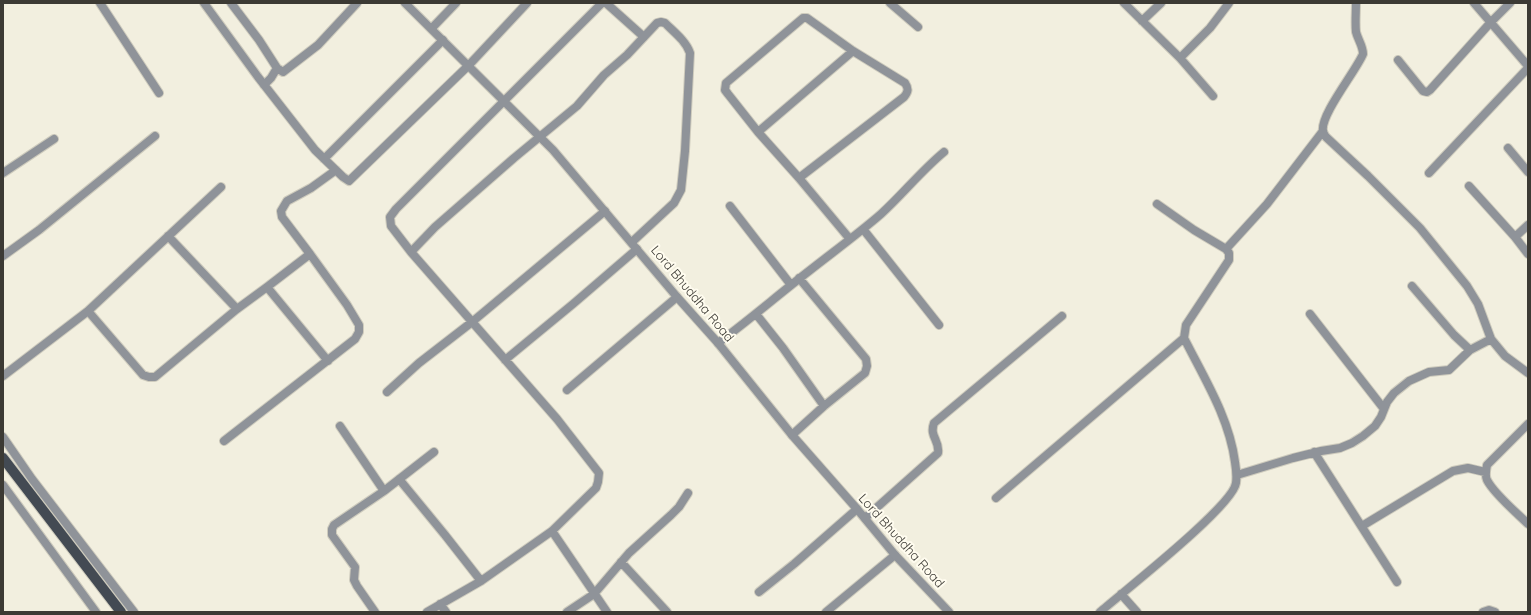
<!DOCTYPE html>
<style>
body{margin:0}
#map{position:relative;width:1531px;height:615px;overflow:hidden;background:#f2efdf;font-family:Quicksand,sans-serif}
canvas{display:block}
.frame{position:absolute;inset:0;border:4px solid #3c3a34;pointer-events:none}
</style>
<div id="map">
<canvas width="1531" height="615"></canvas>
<div class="frame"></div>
</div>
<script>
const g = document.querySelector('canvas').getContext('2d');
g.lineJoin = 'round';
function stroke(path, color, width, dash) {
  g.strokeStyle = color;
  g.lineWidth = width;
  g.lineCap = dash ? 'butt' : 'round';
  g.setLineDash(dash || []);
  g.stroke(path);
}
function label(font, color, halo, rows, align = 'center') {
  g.font = font + ' Quicksand,sans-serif';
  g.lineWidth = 4;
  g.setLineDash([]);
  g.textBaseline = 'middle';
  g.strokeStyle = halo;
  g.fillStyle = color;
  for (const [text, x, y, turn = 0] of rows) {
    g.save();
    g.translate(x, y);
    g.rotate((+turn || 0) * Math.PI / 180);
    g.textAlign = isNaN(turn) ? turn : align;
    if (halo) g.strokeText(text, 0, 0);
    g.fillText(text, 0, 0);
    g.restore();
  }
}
const minor = new Path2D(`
 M100,3L159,93
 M204,3L258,77L315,150L343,177L349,181L469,65L527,3
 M231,3L259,40L277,68L283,72L318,45L357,3
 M606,3L644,37
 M890,3L918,27
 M1124,3L1180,58L1210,28L1229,3
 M1356,3C1356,13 1355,23 1356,32C1358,40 1363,46 1363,54C1356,71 1320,115 1323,131C1323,132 1325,136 1326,137L1368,176L1420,228L1467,286L1478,304L1491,339L1505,356L1528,373
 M1474,3L1528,66
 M1142,21L1161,3
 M432,28L456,3
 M1180,58L1213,96
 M1398,60L1423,91L1427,92L1430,90L1491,22L1510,3
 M264,85L271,78L277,68
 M758,132L728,94L725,90L726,83L803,18H807L853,51L905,83C909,89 908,92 904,97L799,178
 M1508,148L1528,172
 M324,159L443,40
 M3,173L54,139
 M1429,173L1528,68
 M1469,186L1515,237
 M730,206L791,285
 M1528,225L1515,237L1528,254
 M863,229L939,325
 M168,236L237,309
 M849,238L799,178L758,132L853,51
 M1226,249L1267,204L1323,131
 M411,252L435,227L514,158L577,106L604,75L627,55L657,23L661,22L665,23C674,32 686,41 690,53L685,151L681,190L674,203L632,242
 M310,254L282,217L281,211L287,201L311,188L336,170
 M3,256L39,230L155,136
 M267,287L328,361
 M88,311L143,375L149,377H155L237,309L267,287L310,254L347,305L359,325V332L355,339L224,441
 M756,314L783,348L824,406
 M1310,314L1384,409
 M718,343C749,320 778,295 809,271C833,252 858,234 881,214C903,194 921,171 944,152
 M1470,350L1491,339
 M505,360L573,304L637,249
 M3,376L88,311L221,187
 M567,390L677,297
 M387,392L419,363L472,322L605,211
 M1528,424L1487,465C1486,470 1485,476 1487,480C1494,494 1517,513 1528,524
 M340,426L384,491
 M792,435L824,406L865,373L867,366L866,359L799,278
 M1314,452L1397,582
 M1237,475L1293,458L1321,451L1340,448L1352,443L1363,436L1375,426L1381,417L1387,402L1394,393L1409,381L1429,372L1449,370L1470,350L1454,335L1412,286
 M399,479L445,535L481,581L427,612
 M996,498L1184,338
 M865,518L938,453C940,440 929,437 934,423L1062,316
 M1362,526L1453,471L1468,468L1485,472
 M552,531L607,612
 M621,562L667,612
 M481,581L552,531L596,488L598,482L599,473L557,419L411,252L391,226L390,217L396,209L602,3
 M759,592L794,564L857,509
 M1121,594L1137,612
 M440,604L446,612
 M375,612L357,586L354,580L355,567L332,535V529L334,525L384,491L434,452
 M567,612L594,594L629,553L671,515L679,507L688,493
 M826,612L895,555
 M1100,612C1123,592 1233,506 1236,483C1237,476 1236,468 1235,462C1229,417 1204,378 1184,338L1186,325L1229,260V253L1226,249L1194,230L1157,204
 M1483,612L1489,610L1495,612`);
const tertiary = new Path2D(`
 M405,3L553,150L677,297L718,343L792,435L857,509L895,555L949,612
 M3,437L32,479L134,612
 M3,485L96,612`);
const primary = new Path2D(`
 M3,458L121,612`);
stroke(minor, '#cecbbd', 10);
stroke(tertiary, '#cecbbd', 10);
stroke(primary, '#cecbbd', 12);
stroke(minor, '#8f9399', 8);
stroke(tertiary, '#8f9399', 8);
stroke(primary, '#434a53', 10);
label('13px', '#3c3a34', '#fffcef', [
 ["Lord Bhuddha Road",692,294,50],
 ["Lord Bhuddha Road",901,541,48]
]);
</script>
